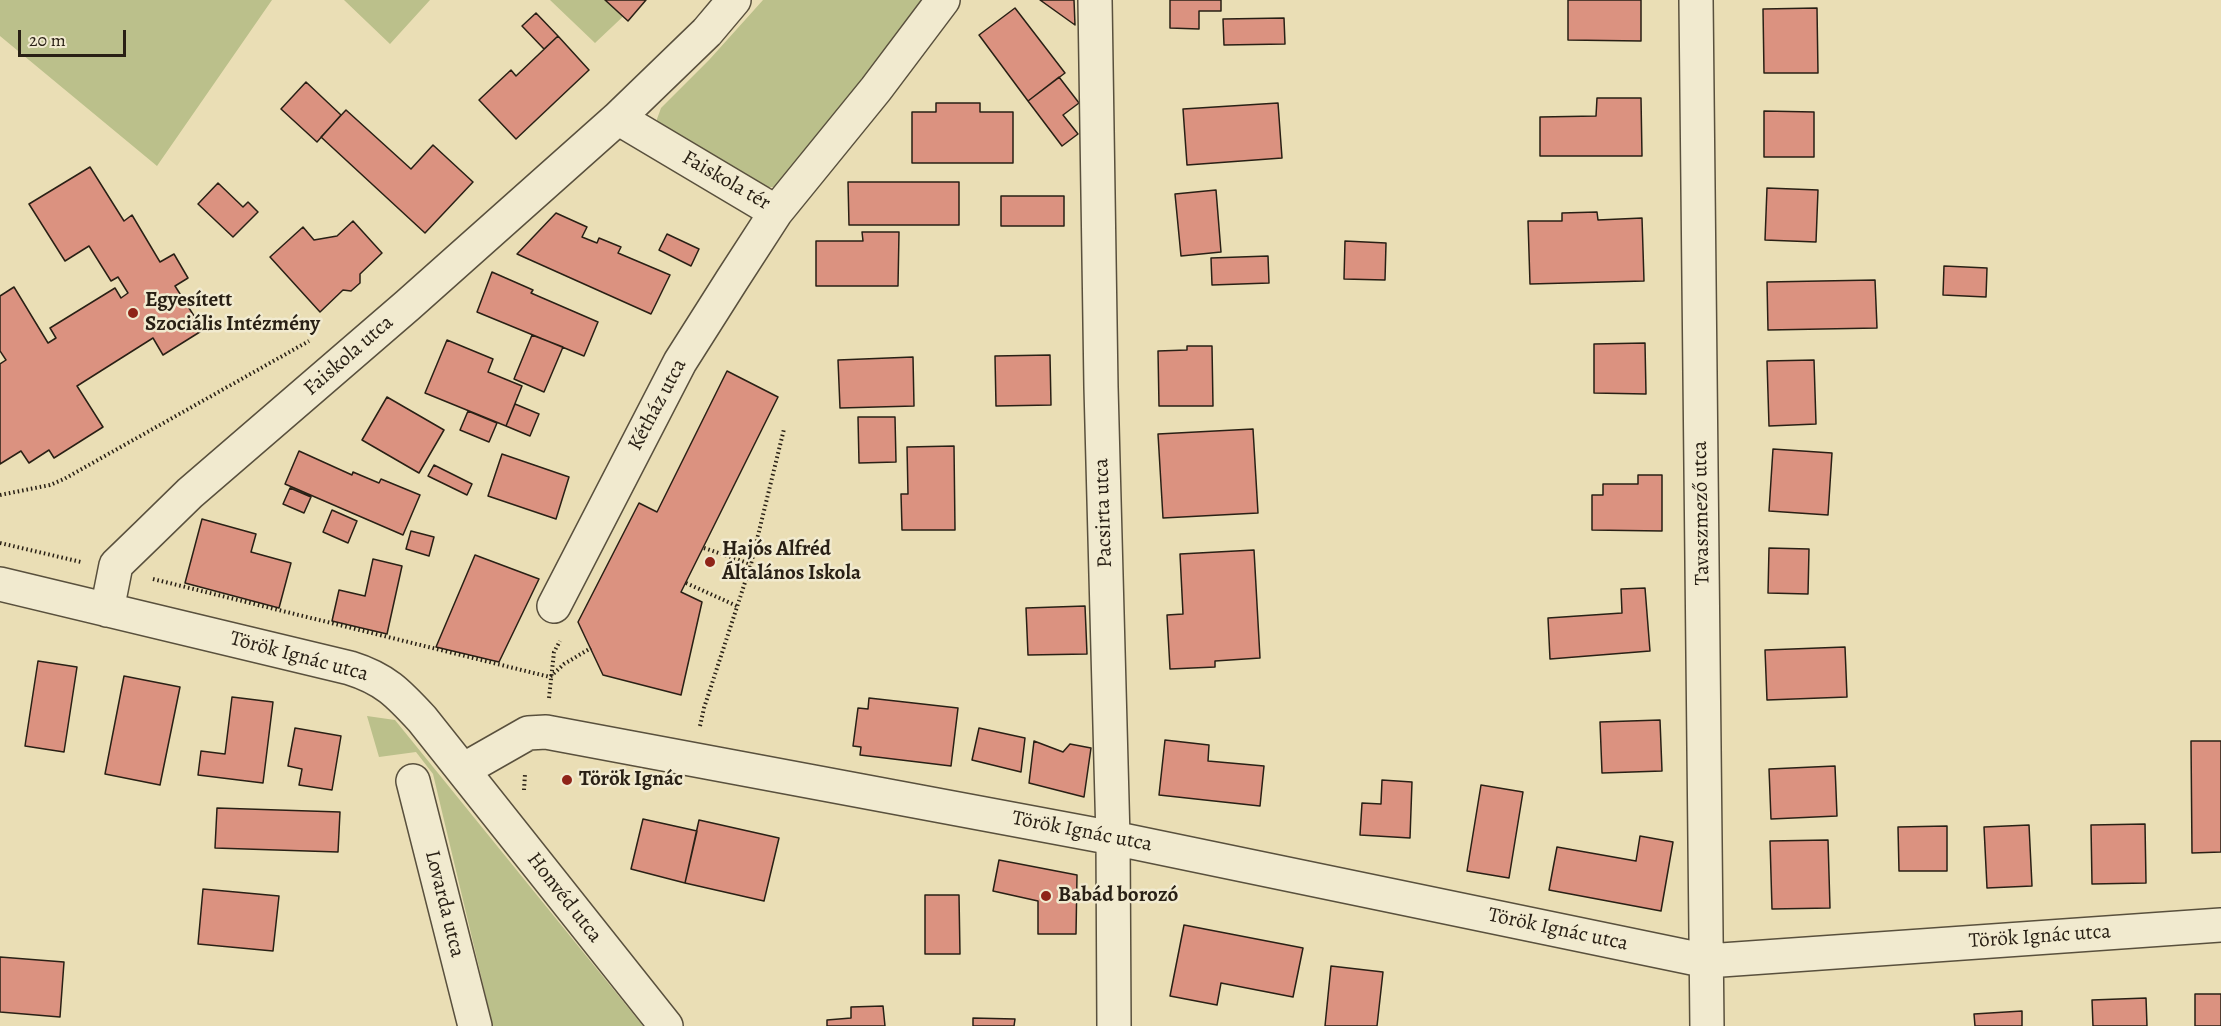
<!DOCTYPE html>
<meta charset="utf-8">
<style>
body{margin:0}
#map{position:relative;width:2221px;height:1026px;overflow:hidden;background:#eadeb5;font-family:Alegreya,serif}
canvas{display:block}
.scale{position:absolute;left:18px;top:30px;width:108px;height:27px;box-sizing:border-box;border:3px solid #292015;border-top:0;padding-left:8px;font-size:18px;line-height:21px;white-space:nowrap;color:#292015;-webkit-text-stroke:4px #f1eacf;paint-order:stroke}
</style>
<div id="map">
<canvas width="2221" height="1026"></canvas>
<div class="scale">20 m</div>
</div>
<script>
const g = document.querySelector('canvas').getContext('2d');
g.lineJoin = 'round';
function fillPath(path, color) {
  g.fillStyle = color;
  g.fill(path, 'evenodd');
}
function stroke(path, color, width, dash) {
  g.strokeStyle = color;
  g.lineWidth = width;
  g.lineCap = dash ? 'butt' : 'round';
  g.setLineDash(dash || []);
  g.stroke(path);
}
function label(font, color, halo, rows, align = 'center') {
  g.font = font + ' Alegreya,serif';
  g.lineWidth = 5;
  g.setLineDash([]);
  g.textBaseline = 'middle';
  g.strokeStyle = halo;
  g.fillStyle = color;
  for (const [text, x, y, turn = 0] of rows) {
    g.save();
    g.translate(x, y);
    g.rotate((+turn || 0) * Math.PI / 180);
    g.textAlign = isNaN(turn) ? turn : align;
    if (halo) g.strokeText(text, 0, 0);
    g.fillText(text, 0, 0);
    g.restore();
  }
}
fillPath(new Path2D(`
 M0,0H272L157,166L0,36Z
 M344,0H430L390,44Z
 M550,0H621L631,9L595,43Z
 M763,0H934L787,182L775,187H766L657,125V119L661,108L709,60Z
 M367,716L395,720L643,1026H493L433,774L416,752L379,757Z`), '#bbc08b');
const building = new Path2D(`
 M605,0H646L628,21Z
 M1040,0H1074L1075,25Z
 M1170,0H1221V11H1199V29L1170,28Z
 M1568,0H1641V41L1568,40Z
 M1015,8L1065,73L1028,101L979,35Z
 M1817,8L1818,73H1764L1763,9Z
 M536,13L558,36L544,49L522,26Z
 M1284,18L1285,44L1224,45L1223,19Z
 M558,36L589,70L516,139L479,100L511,70L516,76Z
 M1059,77L1079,103L1063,115L1078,134L1062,146L1028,101Z
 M306,82L341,115L317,142L281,109Z
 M1597,98H1641L1642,156H1540V117L1596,116Z
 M936,103H980V112H1013V163H912V112H936Z
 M1278,103L1282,158L1187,165L1183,109Z
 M346,110L411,169L433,145L473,182L425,233L321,137Z
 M1764,111L1814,112V157H1764Z
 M90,167L124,221L132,215L160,262L174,254L188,278L175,286L203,330L163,355L153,338L77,386L103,427L54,458L49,450L29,463L21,451L0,464V364L6,360L0,351V296L14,287L48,343L56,338L50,328L115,288L121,298L128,293L118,277L111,281L89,246L65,261L29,204Z
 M848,182H959V225H849Z
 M218,183L243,207L248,202L258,212L233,237L198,204Z
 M1767,188L1818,190L1816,242L1765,240Z
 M1216,190L1221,252L1181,256L1175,194Z
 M1001,196H1064V226H1001Z
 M1597,212L1598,220L1642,218L1644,281L1530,284L1528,221H1562V213Z
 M556,213L587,227L582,237L597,243L599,238L621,247L618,253L670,275L651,314L517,254Z
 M353,221L382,253L360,274V283L351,291L343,290L320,312L270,257L303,227L314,240L337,236Z
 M862,232H899L898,286H816V241H863Z
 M667,234L699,249L691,266L659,250Z
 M1345,241L1386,243L1385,280L1344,279Z
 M1268,256L1269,283L1212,285L1211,258Z
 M1944,266L1987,268L1986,297L1943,295Z
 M492,272L533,290L531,293L598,322L584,356L477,312Z
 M1875,280L1877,328L1768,330L1767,282Z
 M532,335L563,347L544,392L514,379Z
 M447,340L493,359L488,372L522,386L506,426L425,393Z
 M1645,343L1646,394L1594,393V344Z
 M1187,346H1212L1213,406H1159L1158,351L1187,350Z
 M1050,355L1051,405L996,406L995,356Z
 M913,357L914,406L840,408L838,360Z
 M1814,360L1816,424L1769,426L1767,361Z
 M727,371L778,397L681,592L702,602L681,695L603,675L578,622L639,503L657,512Z
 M387,397L444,430L419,473L362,440Z
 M515,404L539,414L530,436L506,426Z
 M468,411L497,423L489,442L460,430Z
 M858,417H895L896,462L859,463Z
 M1253,429L1258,513L1163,518L1158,434Z
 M954,446L955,530H902L901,494H908L907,447Z
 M1773,449L1832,453L1828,515L1769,511Z
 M299,451L352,475L353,472L379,483L381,479L420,495L403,535L285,484Z
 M502,454L569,477L556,519L488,496Z
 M434,465L472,484L467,495L428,476Z
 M1638,475H1662V531L1592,530V495H1603V484H1638Z
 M290,488L311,497L304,513L283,504Z
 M332,510L357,521L348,543L323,532Z
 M202,519L256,534L251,552L291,563L279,608L185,583Z
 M411,531L434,537L429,556L406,549Z
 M1769,548L1809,549L1808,594L1768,593Z
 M1254,550L1260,658L1215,661V667L1170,669L1167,615L1183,614L1180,554Z
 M475,555L539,579L499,662L436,647Z
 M373,559L402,566L387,634L332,621L339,590L365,596Z
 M1645,588L1650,651L1550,659L1548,618L1622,613L1621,589Z
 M1085,606L1087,654L1028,655L1026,608Z
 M1845,647L1847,697L1767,700L1765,650Z
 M38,661L77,667L64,752L25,746Z
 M124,676L180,687L160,785L105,774Z
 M232,697L273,702L263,783L198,775L201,751L225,754Z
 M869,698L958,708L951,766L860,755L861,747L853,746L858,708L868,709Z
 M1660,720L1662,771L1602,773L1600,722Z
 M295,728L341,736L332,790L299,785L302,769L288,766Z
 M979,728L1025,738L1021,772L972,760Z
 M1165,740L1209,745L1208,761L1264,766L1260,806L1159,795Z
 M1034,741L1063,752L1070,744L1091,748L1084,797L1029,783Z
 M2191,741H2221V852L2192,853Z
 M1835,766L1837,816L1771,819L1769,769Z
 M1382,780L1412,782L1410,838L1360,835L1362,803L1381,804Z
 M1481,785L1523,792L1509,878L1467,871Z
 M217,808L340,812L338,852L215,848Z
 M643,819L697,831L685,883L631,869Z
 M699,820L779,838L764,901L685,883Z
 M2145,824L2146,883L2092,884L2091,825Z
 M2029,825L2032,886L1987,888L1984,827Z
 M1947,826V871H1899L1898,827Z
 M1640,836L1673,842L1661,911L1549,890L1557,847L1636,861Z
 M1828,840L1830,908L1772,909L1770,841Z
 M999,860L1077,875L1076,934H1038V901L993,891Z
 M203,889L279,896L273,951L198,944Z
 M925,895H959L960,954H925Z
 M1184,925L1303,948L1293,997L1221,983L1217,1005L1170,996Z
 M0,957L64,962L60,1017L0,1012Z
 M1331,966L1383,972L1377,1026H1325Z
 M2195,994H2221V1026H2195Z
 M2146,998L2147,1026H2093L2092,1000Z
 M883,1006L885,1026H827V1020L851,1018V1007Z
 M2022,1011V1026H1975L1974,1014Z
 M973,1018L1015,1019L1014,1026H973Z`);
fillPath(building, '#db9280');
stroke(building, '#292015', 1.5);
const minor = new Path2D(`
 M1095,0L1101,387L1113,838L1114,1026
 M1696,0L1707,1026
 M618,118L776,212
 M0,584L350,668C385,679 398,693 422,719L666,1026
 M554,606L680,362L732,280L776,212L876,89L943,0
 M107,610L116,565L148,534L190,493L408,305L618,118L707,32L734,0
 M463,770L528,733L546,732L1113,838L1707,961L2221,925
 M413,781L475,1026`);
stroke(minor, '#59503d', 36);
stroke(new Path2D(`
 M0,495L50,485L64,479L309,341
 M0,543L81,562
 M704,548L751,564
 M153,579L550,677L564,664L591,648
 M686,583L737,606
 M549,698L554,652L560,641
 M700,726L704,708L751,564L784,429
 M524,790L525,774`), '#292015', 4, [1.5, 3]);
stroke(minor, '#f1eacf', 33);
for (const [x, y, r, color] of [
 [133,313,6,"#8f2418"],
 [710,562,6,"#8f2418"],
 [567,780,6,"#8f2418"],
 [1046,896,6,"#8f2418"]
]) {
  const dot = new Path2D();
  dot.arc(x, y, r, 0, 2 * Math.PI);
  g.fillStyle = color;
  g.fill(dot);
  stroke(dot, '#f1eacf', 2);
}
label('21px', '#292015', '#f1eacf', [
 ["Faiskola tér",726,181,30],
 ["Faiskola utca",349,356,-41],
 ["Kétház utca",658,405,-62],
 ["Pacsirta utca",1104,513,-92],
 ["Tavaszmező utca",1702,513,-91],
 ["Török Ignác utca",299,657,15],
 ["Török Ignác utca",1082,832,11],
 ["Honvéd utca",564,898,52],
 ["Lovarda utca",444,904,76],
 ["Török Ignác utca",1558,930,12],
 ["Török Ignác utca",2040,937,-4]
]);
label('bold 21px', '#292015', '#f1eacf', [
 ["Egyesített",145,301],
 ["Szociális Intézmény",145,325],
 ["Hajós Alfréd",722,550],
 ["Általános Iskola",722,574],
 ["Török Ignác",579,780],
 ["Babád borozó",1058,896]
], 'left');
</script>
